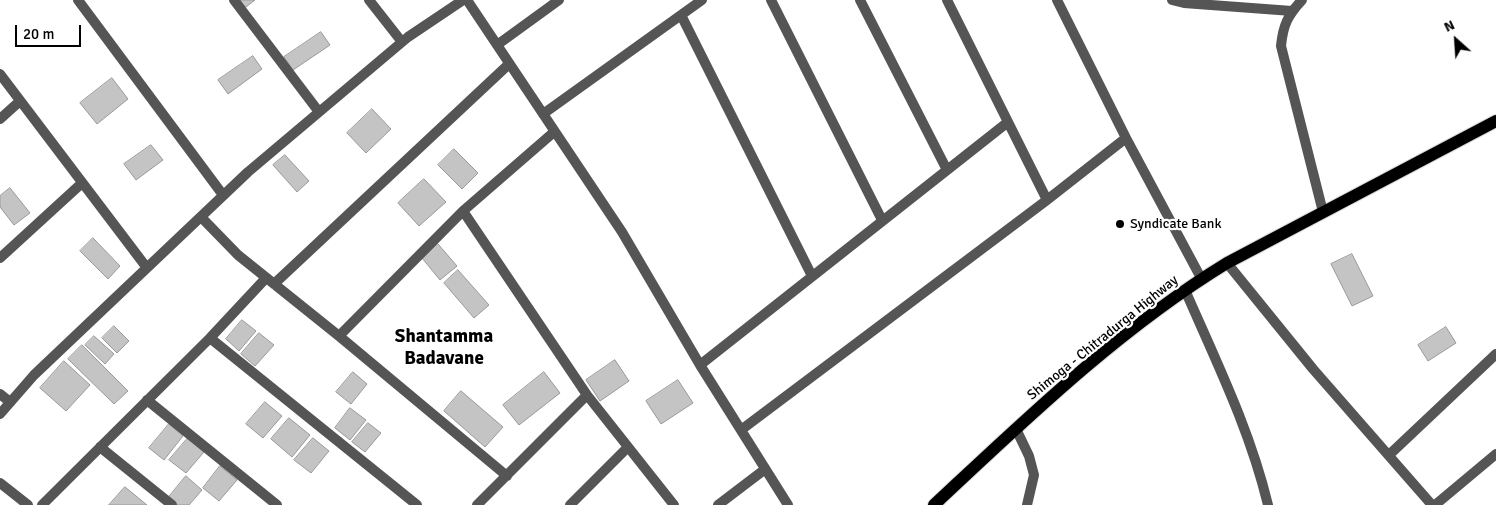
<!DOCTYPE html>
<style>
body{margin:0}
#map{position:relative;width:1496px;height:505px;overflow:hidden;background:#fff;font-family:Signika,sans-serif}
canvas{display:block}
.north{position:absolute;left:1431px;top:15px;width:50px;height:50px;-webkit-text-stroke:4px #fff;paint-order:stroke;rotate:334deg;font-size:14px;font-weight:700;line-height:20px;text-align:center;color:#000}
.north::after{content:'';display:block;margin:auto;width:18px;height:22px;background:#000;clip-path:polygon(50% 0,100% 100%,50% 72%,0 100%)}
.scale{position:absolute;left:15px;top:25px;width:66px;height:22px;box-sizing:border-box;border:2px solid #000;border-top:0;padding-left:6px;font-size:15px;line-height:18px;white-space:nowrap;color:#000;-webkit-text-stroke:4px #fff;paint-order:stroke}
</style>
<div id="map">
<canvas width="1496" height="505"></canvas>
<div class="north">N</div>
<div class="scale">20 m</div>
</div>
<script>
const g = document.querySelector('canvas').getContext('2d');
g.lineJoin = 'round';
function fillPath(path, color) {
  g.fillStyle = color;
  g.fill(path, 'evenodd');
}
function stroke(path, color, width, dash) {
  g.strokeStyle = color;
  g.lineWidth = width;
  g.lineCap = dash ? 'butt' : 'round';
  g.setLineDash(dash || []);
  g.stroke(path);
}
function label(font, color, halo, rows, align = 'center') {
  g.font = font + ' Signika,sans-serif';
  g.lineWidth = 4.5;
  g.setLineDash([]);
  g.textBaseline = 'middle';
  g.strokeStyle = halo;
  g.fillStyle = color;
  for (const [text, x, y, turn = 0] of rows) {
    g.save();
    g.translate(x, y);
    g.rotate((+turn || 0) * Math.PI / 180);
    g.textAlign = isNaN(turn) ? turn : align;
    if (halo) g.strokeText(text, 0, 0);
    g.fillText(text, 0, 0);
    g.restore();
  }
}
const building = new Path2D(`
 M240,0H255L246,7Z
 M321,32L330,45L293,70L284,57Z
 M253,56L262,69L228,94L218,80Z
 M112,78L128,99L97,124L80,103Z
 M372,109L391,129L366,153L347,133Z
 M151,145L163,160L136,180L124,164Z
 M454,149L478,173L462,189L438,165Z
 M285,155L309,181L297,192L273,165Z
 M424,179L446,202L419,226L398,203Z
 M10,188L30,213L14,225L0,207V196Z
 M93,238L120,266L108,279L80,251Z
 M438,244L457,266L440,280L422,258Z
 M1352,254L1373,296L1352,306L1331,264Z
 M458,270L489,305L474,318L444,283Z
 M242,320L256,331L239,351L226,339Z
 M114,326L129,341L117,353L102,338Z
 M1446,327L1456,343L1428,361L1418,345Z
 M259,333L274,345L255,366L241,354Z
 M94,336L114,354L105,364L85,345Z
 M82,345L128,391L114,404L68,359Z
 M615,360L629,381L600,401L586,380Z
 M64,361L90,385L66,411L40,388Z
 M353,372L367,384L351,404L336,392Z
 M544,372L560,393L519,425L503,405Z
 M678,380L693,403L661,424L646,401Z
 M461,391L503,427L485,447L444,411Z
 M265,402L282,416L263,438L246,424Z
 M350,408L366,420L350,440L335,428Z
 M289,418L310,435L292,457L271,439Z
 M368,423L381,433L365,452L352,442Z
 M169,424L183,436L164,460L149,448Z
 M188,438L204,452L186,473L169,460Z
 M313,438L329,451L311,473L294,460Z
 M220,466L237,480L219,501L203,488Z
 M186,476L202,490L189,505H176L168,498Z
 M125,487L147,505H109Z`);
fillPath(building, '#c4c4c4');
stroke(building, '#999', 1);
const primary = new Path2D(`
 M934,505C1026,419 1119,329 1227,263L1496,121`);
stroke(primary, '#dbdbdb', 14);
stroke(new Path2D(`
 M1172,0L1184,3L1292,11
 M1302,0C1288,15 1283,25 1281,46L1323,212
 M1016,429L1029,456L1034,475L1027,505`), '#555', 10);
stroke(new Path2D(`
 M78,0L223,195
 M234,0L319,112
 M369,0L402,42
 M467,0L622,232L700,365L788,505
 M771,0L882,220
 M860,0L947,170
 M947,0L1047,200
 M1057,0L1126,138L1201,278
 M681,15L812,276
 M497,45L559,0
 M0,74L147,268
 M543,114L702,0
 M0,119L20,101
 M463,211L587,395L674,505
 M201,217L238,255L339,336L507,476
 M0,258L82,183
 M1227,263L1313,369L1432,505
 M274,284L509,64
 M1185,290C1216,361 1250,430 1268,505
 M339,336L463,211L554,132
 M210,338L417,505
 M700,365L1008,122
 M0,394L10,402
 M147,400L277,505
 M0,414L34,375L248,172L408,37L463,0
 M741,430L1047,200L1126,138
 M100,447L172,505
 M1389,455L1496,354
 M0,483L28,505
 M42,505L210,338L266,278
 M477,505L587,395
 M570,505L628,447
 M718,505L764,470
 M1435,505L1496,454`), '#555', 10);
stroke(primary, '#000', 12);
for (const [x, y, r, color] of [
 [1120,224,5,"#000"]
]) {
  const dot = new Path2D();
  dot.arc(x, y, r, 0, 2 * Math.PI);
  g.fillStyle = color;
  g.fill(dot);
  stroke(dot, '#fff', 2);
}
label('14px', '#000', '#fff', [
 ["Syndicate Bank",1130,224]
], 'left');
label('14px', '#000', '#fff', [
 ["Shimoga - Chitradurga Highway",1103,338,-39]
]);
label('bold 19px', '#000', '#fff', [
 ["Shantamma",444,337],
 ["Badavane",444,359]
]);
</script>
